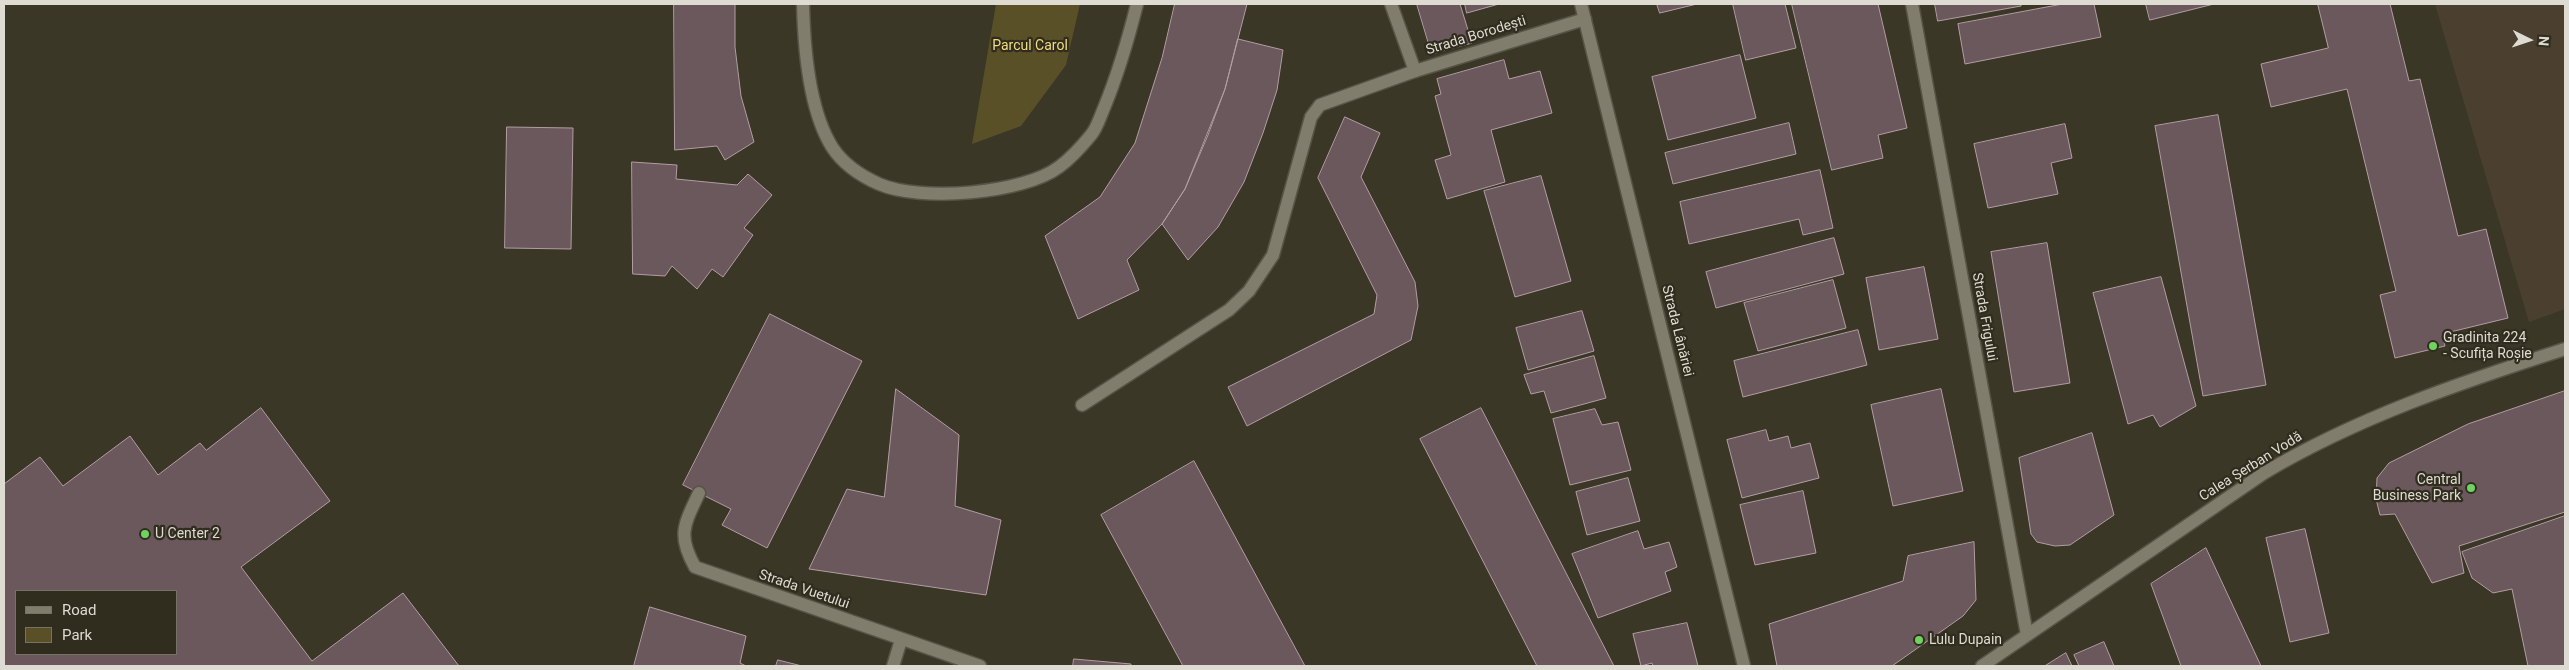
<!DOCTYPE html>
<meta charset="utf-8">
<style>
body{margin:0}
#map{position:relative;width:2569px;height:670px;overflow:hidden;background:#3b3727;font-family:Roboto,sans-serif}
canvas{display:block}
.frame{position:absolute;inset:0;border:5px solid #dedcd2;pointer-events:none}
.legend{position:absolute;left:15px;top:590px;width:162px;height:65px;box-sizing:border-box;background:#302d1e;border:1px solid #767366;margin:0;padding:6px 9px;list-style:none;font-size:15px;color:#dedcd2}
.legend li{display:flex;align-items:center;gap:10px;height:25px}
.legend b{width:25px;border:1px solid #767366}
.north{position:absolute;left:2504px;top:15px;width:50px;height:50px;-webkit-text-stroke:4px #302d1e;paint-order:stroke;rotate:94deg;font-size:14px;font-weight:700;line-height:20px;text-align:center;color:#dedcd2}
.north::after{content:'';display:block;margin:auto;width:18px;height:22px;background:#dedcd2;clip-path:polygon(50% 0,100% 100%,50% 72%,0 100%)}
</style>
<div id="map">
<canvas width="2569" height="670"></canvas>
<div class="frame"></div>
<ul class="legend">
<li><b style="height:6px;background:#817d6c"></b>Road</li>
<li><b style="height:14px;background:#595027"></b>Park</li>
</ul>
<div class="north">N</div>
</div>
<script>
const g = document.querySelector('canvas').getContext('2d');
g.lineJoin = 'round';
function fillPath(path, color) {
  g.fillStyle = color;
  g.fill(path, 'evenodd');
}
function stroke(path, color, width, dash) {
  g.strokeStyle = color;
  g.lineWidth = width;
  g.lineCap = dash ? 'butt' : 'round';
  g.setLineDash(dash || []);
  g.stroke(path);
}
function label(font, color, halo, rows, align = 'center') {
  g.font = font + ' Roboto,sans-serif';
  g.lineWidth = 4.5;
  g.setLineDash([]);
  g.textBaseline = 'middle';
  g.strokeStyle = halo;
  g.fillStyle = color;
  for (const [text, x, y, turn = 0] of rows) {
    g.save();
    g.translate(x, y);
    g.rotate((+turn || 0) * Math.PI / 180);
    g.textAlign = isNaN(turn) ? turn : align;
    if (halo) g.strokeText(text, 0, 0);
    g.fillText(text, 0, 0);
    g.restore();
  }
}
fillPath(new Path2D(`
 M2435,4H2565V309L2529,322Z`), '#4b4030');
fillPath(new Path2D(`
 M996,4H1080L1066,65L1021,126L972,144Z`), '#595027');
const building = new Path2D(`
 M674,4H735V47L741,96L754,142L725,160L717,146L675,150Z
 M1175,4H1247L1225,89L1185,189L1162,224L1127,260L1139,290L1078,319L1045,236L1100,197L1135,143L1162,58Z
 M1417,4H1460L1472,43L1432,54Z
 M1465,4H1499L1467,13Z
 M1657,4H1697L1660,13Z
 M1733,4H1785L1796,48L1746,60Z
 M1792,4H1878L1907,128L1878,135L1883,158L1832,170Z
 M1935,4H2021V6L1938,21Z
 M2063,4H2094L2101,37L1965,64L1958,24Z
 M2146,4H2214L2150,20Z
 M2318,4H2390L2409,81L2420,79L2458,236L2486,229L2508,318L2442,334L2445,346L2395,358L2380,295L2396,291L2347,89L2271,107L2261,64L2328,48Z
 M1238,39L1283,50L1277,90L1263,133L1244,182L1218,227L1188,260L1162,224L1185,189L1208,135L1225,89Z
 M1740,55L1756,118L1668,140L1652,77Z
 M1504,60L1509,79L1540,71L1552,113L1491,130L1505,182L1447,199L1435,160L1451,155L1435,96L1441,94L1437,79Z
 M2218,115L2266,385L2203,396L2155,126Z
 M1345,117L1380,133L1361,177L1415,282L1418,306L1411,340L1247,426L1228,387L1374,314L1377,295L1318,178Z
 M1789,123L1796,154L1673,184L1665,153Z
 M2065,124L2072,158L2051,163L2058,194L1988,208L1974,144Z
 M507,127L573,128L571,249L505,248Z
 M632,162L677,165L676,179L737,185L748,174L772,195L744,228L753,235L723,277L712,269L697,289L672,266L665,276L633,274Z
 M1820,170L1833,228L1803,235L1799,219L1689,244L1680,202Z
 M1541,176L1571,281L1515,297L1484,191Z
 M1834,238L1844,274L1716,308L1706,272Z
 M2047,243L2070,383L2014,392L1991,252Z
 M1924,267L1938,339L1879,350L1866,278Z
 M2161,277L2196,406L2160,427L2153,415L2128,424L2093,293Z
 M1833,280L1846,328L1758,351L1744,303Z
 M1582,311L1594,351L1528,370L1516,328Z
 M770,314L862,361L767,548L722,525L731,509L683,485Z
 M1858,330L1867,365L1743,397L1734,361Z
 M1594,356L1606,398L1551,413L1544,391L1531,394L1524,375Z
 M896,389L959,435L955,506L1001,520L986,595L809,569L847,489L884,497Z
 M1941,389L1963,491L1893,506L1871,405Z
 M2565,391V512L2459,546L2464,573L2432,583L2395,514L2380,515L2376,499L2377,478L2389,463L2468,424Z
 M261,408L330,501L241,567L312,661L403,593L459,666H4V484L40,457L63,486L130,436L158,475L200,443L206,450ZM16,591H176V654H16Z
 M1481,408L1614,666H1537L1420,439Z
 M1595,409L1602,425L1618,422L1631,470L1570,485L1553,419Z
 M1766,430L1769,441L1788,436L1791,448L1810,443L1819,478L1742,498L1727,440Z
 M2092,433L2114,515L2070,545L2055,546L2037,542L2031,534L2019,458Z
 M1194,461L1305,666H1183L1101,515Z
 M1628,478L1640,521L1587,535L1576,492Z
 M1803,491L1816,553L1755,565L1740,505Z
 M2565,516V666H2528L2512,589L2493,593L2472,578L2462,552Z
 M2305,529L2329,633L2290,642L2266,538Z
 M1638,531L1644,549L1669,542L1677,567L1665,572L1671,591L1598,618L1572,554Z
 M1974,542L1976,600L1963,616L1892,666H1777L1769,624L1903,581L1908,556Z
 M2206,548L2261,666H2181L2151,584Z
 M650,607L746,636L740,663L746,666H634Z
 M1687,623L1698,666H1653L1652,663L1641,666L1633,634Z
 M2104,642L2114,666H2079L2074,655Z
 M2066,653L2072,666H2045Z
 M1074,659L1131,664V666H1073Z
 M778,660L802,666H776Z`);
fillPath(building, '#6a585d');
stroke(building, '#b29da3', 1);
const lane = new Path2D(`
 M1082,405L1229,310L1249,291L1273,255L1311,117L1320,105L1415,71`);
const street = new Path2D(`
 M803,4C804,47 809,110 832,147C843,164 861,176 879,184C920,202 1023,194 1059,167C1070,159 1082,146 1091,135C1097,128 1100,117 1104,108C1118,74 1128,40 1137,4
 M1391,4L1415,71L1585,19
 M699,493C684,525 677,535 695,567L980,666
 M893,666L901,640`);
const secondary = new Path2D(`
 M1581,4L1744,666
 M1912,4L2027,635
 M1982,666L2264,473C2358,417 2462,382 2565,349`);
stroke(lane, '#575346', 15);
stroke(street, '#575346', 15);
stroke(secondary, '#575346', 15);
stroke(lane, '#817d6c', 12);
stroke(street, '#817d6c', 12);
stroke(secondary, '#817d6c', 12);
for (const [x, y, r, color] of [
 [2433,346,5,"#70d35f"],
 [2471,488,5,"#70d35f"],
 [145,534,5,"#70d35f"],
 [1919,640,5,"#70d35f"]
]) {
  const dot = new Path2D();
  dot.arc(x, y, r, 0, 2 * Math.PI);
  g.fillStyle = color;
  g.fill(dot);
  stroke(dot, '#302d1e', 2);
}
label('14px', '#dedcd2', '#302d1e', [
 ["Strada Borodești",1476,36,-17],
 ["Strada Frigului",1984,317,80],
 ["Strada Lânăriei",1677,331,76],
 ["Calea Șerban Vodă",2251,467,-32],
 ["Strada Vuetului",804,590,19]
]);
label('14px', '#f3dc7d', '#302d1e', [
 ["Parcul Carol",1030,46]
]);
label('14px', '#dedcd2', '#302d1e', [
 ["Gradinita 224",2443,338],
 ["- Scufița Roșie",2443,354],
 ["Central",2461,480,"right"],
 ["Business Park",2461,496,"right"],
 ["U Center 2",155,534],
 ["Lulu Dupain",1929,640]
], 'left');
</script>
